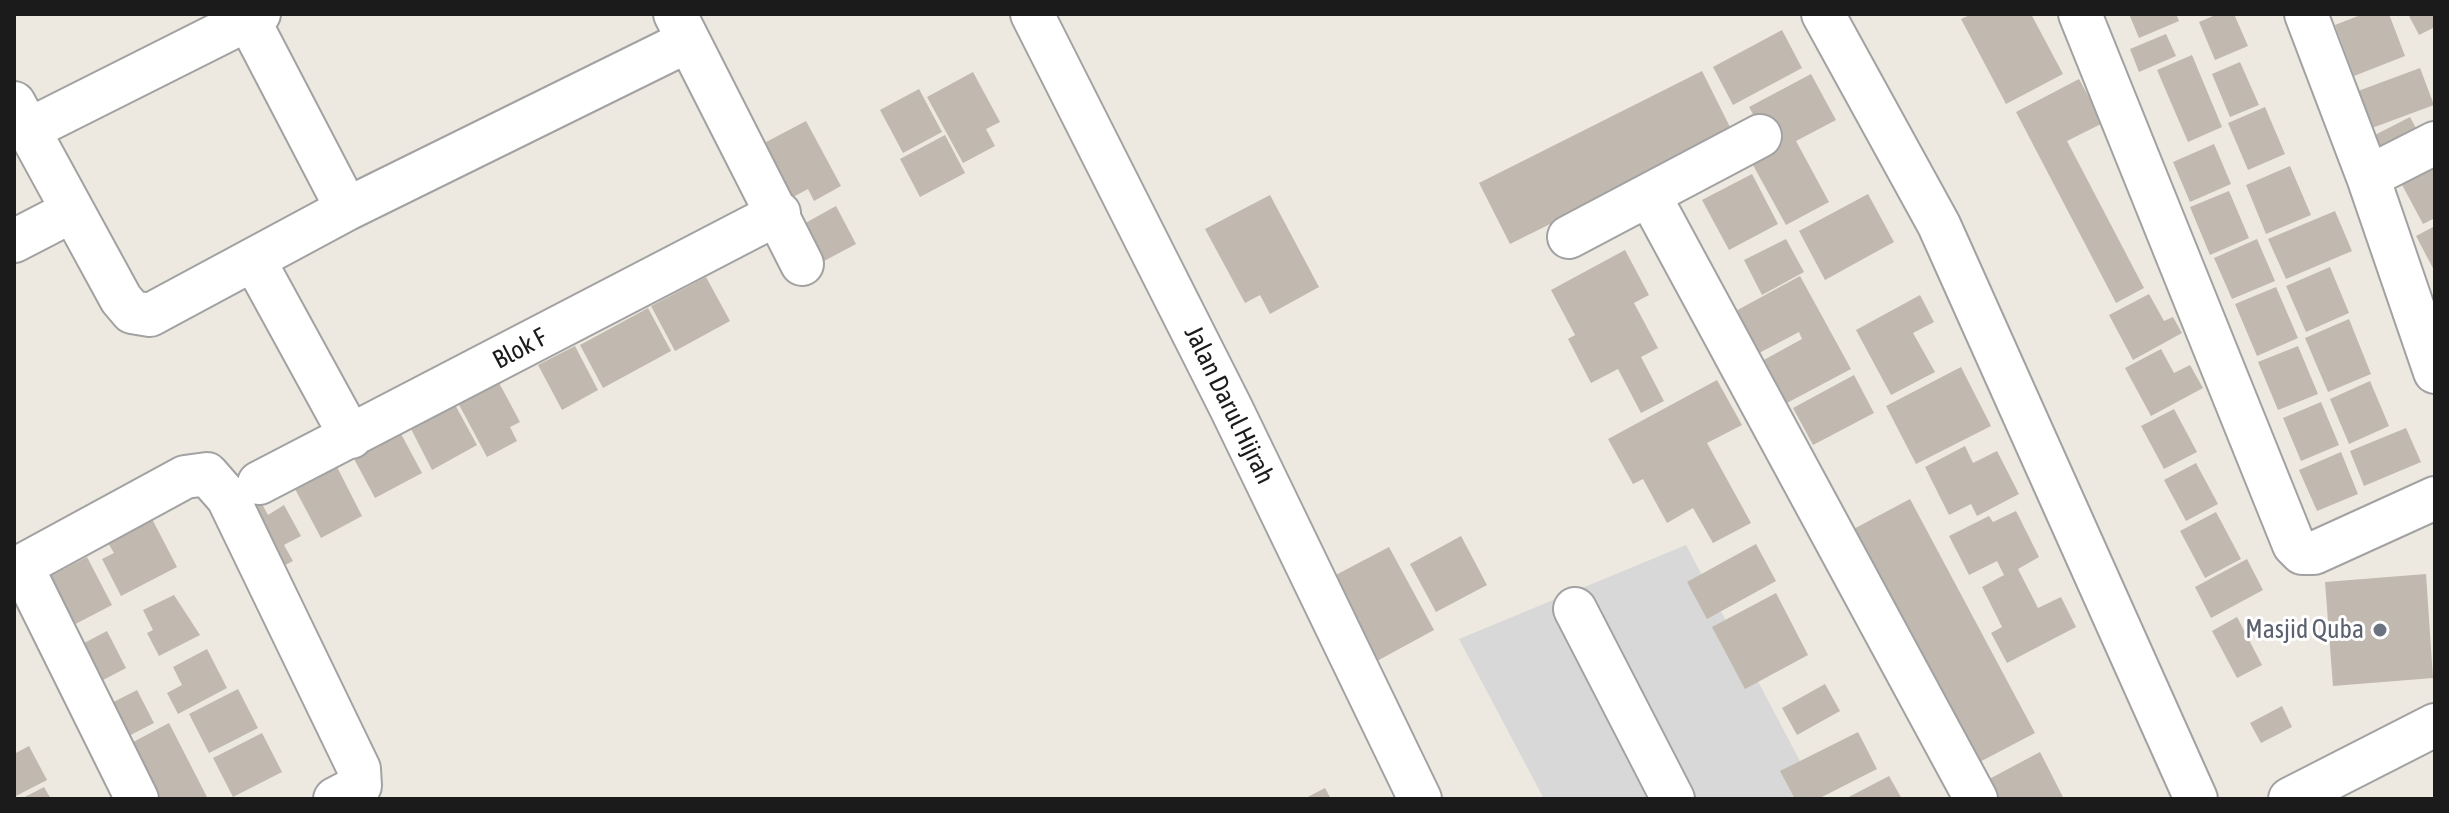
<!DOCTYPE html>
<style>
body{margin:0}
#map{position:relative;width:2449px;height:813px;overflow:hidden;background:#ede9e0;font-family:"Asap Condensed",sans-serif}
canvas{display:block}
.frame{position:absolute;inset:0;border:16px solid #1b1b1b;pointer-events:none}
</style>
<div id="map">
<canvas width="2449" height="813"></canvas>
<div class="frame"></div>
</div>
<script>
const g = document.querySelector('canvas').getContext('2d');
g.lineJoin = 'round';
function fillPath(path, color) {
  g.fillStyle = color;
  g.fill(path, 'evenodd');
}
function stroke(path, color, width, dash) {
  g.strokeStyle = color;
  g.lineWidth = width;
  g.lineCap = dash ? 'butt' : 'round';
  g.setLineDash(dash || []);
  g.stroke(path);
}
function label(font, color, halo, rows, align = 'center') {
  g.font = font + ' "Asap Condensed",sans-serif';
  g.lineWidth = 6;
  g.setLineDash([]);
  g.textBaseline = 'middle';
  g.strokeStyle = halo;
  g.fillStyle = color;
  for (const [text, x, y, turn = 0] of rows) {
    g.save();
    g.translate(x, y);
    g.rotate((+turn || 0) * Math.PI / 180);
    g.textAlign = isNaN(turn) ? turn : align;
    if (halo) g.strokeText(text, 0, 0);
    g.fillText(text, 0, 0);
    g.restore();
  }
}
fillPath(new Path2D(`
 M1686,545L1820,799H1544L1459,639Z`), '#d9d8d8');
fillPath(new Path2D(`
 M1972,14H2031L2063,74L2006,104L1961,19Z
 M2129,14H2176L2179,21L2139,38Z
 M2218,14H2234L2248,46L2215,60L2199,22Z
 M2363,14H2389L2405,56L2354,76L2335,25Z
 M2408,14H2435V27L2419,35Z
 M1782,30L1802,68L1733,105L1713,67Z
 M2166,34L2176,56L2139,72L2130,49Z
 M2192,55L2222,127L2188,142L2157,70Z
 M2240,62L2259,105L2230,117L2212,74Z
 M2420,68L2434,105L2372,128L2358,91Z
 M1702,71L1733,133L1510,244L1479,183Z
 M973,72L1000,122L986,129L995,146L963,163L927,97Z
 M1811,74L1836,120L1796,141L1829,202L1786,225L1753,165L1775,153L1749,107Z
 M2079,79L2103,123L2067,141L2144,288L2116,303L2016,112Z
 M919,89L942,132L903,153L880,110Z
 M2265,107L2285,154L2248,170L2228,123Z
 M2410,117L2417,130L2380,149L2373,136Z
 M806,121L841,186L814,201L808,189L780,204L751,150Z
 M945,135L965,173L920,197L900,159Z
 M2214,144L2231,184L2190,202L2173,162Z
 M2426,151L2435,168V218L2423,224L2393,168Z
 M2290,166L2311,215L2266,234L2246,185Z
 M1752,174L1778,224L1729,250L1702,200Z
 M2229,191L2249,238L2210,255L2190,207Z
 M1868,194L1894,242L1825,280L1799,231Z
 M1270,195L1319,287L1270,314L1260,295L1245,303L1205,229Z
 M836,206L856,244L811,268L791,231Z
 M2335,211L2352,251L2286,279L2268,239Z
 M2435,226V272L2416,236Z
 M1786,239L1804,272L1762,295L1744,260Z
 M2257,239L2275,281L2232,299L2214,258Z
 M1625,250L1649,295L1634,303L1658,348L1641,357L1664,401L1641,413L1618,369L1591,383L1568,339L1575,335L1551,290Z
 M2330,267L2349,313L2306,332L2286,286Z
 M1800,276L1851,369L1785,404L1762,361L1802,339L1799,332L1744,361L1721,319Z
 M706,277L730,321L675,351L651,306Z
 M2276,287L2298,338L2257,356L2235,304Z
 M2149,294L2164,321L2173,317L2182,333L2133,360L2109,315Z
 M1920,295L1934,322L1913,333L1935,372L1891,395L1856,330Z
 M648,308L671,351L603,388L580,345Z
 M2349,319L2371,374L2328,392L2305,338Z
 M575,346L598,390L562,410L538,365Z
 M2298,346L2318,394L2278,410L2258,362Z
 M2161,349L2174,373L2190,365L2203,388L2151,416L2125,368Z
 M1961,367L1991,426L1916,464L1886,406Z
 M1854,375L1874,413L1813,445L1793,408Z
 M497,379L520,422L510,427L517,441L487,457L457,401Z
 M1717,380L1742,425L1707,443L1751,523L1713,543L1693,508L1667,523L1643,479L1633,484L1608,439Z
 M2370,381L2389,426L2349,444L2330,399Z
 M453,401L477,445L432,470L409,425Z
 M2321,402L2339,445L2301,461L2283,418Z
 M2174,409L2197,452L2164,469L2141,426Z
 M2406,428L2421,462L2364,486L2350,451Z
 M400,432L422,473L375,498L353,457Z
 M1965,446L1973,463L1997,451L2019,494L1977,516L1971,504L1949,515L1925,467Z
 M2341,452L2358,494L2317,511L2299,470Z
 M2196,463L2218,504L2186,521L2164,480Z
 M337,467L362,516L321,538L295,489Z
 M1910,499L2035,733L1972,766L1848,532Z
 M261,502L268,515L284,505L301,536L284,545L293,561L270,573L238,514Z
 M2016,511L2039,557L2018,569L2038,608L2061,597L2076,627L2007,663L1991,633L2002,627L1982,587L2004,575L1997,561L1969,575L1949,536L1989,516L1993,522Z
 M2216,512L2241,559L2205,578L2180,531Z
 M150,515L177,567L121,596L102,559L114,553L105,538Z
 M1461,536L1487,585L1436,612L1410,564Z
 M1756,544L1776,581L1707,619L1687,582Z
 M1389,547L1434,630L1377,661L1332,577Z
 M87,557L112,605L60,632L35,584Z
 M2247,559L2263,590L2211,618L2195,587Z
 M2426,574L2433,678L2333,686L2325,582Z
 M1776,593L1808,655L1745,689L1712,627Z
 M174,595L200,635L159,656L147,633L153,630L143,610Z
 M2237,617L2262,665L2237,678L2212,631Z
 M107,631L126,668L88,688L69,651Z
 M207,649L227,688L178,714L167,693L182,685L173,667Z
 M1825,684L1840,711L1797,735L1782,708Z
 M238,689L258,728L209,753L189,714Z
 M137,690L154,723L115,743L98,710Z
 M2282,706L2292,727L2261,743L2250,723Z
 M169,723L208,799H146L120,749Z
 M1858,732L1877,769L1818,799H1795L1780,771Z
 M262,733L282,772L233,797L213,758Z
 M29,746L47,780L14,797V754Z
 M2040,752L2064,799H1983L1976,786Z
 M1889,776L1902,799H1845Z
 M44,787L51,799H21Z
 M1325,788L1331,799H1304Z`), '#c1b8b0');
const minor = new Path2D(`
 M675,14L802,264
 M1032,14L1231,408L1420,799
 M1823,14L1939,225L2196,799
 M2080,14L2294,545L2302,553H2314L2435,498
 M2306,14L2368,177L2435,372
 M248,19L347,209
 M14,103L121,299L132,312L150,315L347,209L688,41
 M28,130L259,14
 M2368,177L2435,143
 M1649,195L1976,799
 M1569,237L1760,136
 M14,241L72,211
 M254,260L351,437
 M259,483L779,213
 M22,567L137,799
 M14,570L185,477L207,474L228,498L359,769L360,786L335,799
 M1575,609L1673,799
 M2290,799L2435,725`);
stroke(minor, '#a2a2a2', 46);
stroke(minor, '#fff', 42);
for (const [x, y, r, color] of [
 [2380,630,8,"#6b7280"]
]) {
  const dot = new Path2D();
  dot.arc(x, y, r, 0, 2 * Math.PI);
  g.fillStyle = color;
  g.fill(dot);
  stroke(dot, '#fff', 3);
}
label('26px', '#1b1b1b', '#fff', [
 ["Blok F",520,349,-28],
 ["Jalan Darul Hijrah",1229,405,64]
]);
label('26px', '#5b616d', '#fff', [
 ["Masjid Quba",2364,630]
], 'right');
</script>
